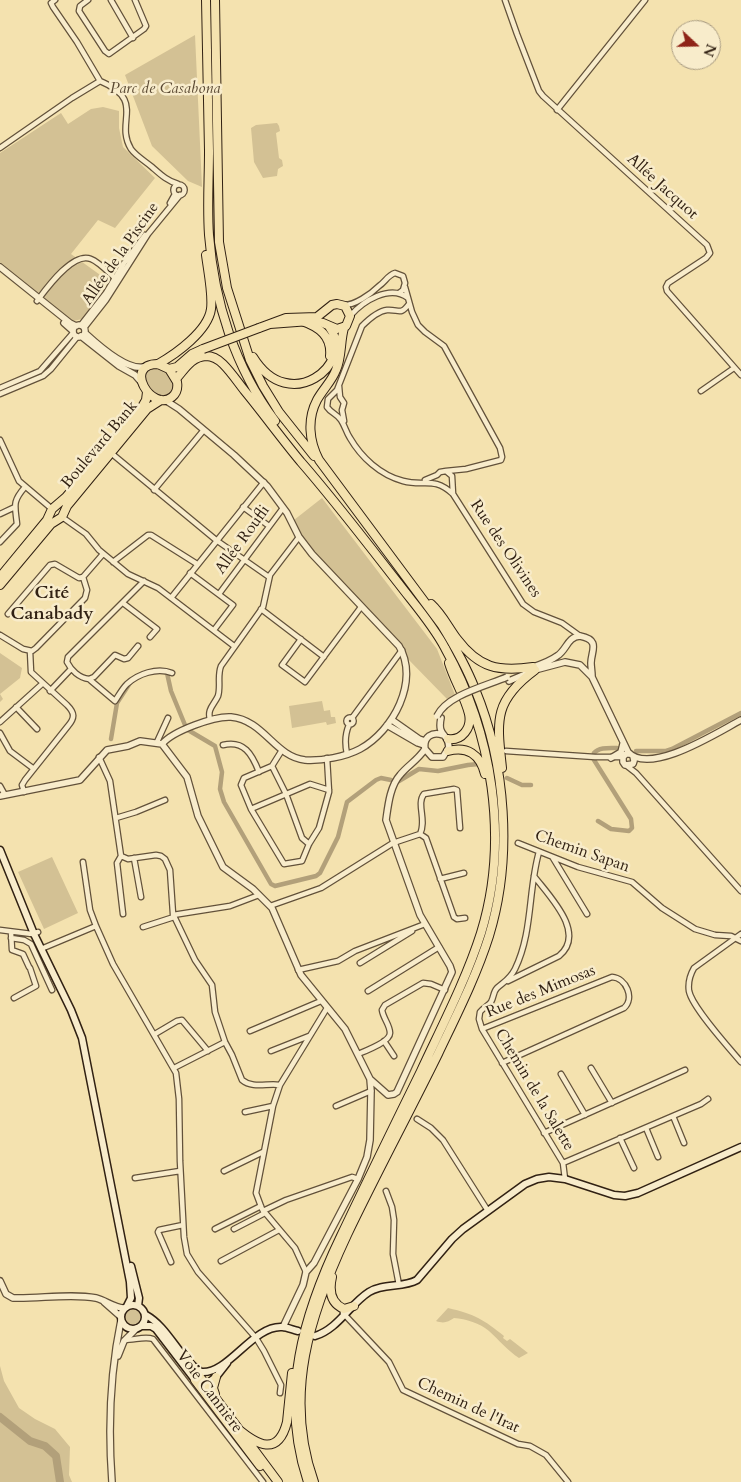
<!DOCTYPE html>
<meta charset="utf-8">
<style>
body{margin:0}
#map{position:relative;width:741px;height:1482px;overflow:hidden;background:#f4e2af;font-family:Cardo,serif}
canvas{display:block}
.north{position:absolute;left:671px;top:20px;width:50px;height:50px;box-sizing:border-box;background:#f8eccb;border:1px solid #a89b81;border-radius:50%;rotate:111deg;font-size:14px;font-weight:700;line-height:20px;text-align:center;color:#312113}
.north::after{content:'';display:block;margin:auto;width:18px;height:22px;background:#8f2418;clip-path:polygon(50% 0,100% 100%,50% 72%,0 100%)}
</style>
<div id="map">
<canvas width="741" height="1482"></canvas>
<div class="north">N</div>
</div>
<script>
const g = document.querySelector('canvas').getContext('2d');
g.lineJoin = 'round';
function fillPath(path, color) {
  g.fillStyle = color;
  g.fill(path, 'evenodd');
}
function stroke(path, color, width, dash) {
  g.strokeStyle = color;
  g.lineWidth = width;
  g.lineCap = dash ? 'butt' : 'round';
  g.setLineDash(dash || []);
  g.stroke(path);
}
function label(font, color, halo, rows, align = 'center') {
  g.font = font + ' Cardo,serif';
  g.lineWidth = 5;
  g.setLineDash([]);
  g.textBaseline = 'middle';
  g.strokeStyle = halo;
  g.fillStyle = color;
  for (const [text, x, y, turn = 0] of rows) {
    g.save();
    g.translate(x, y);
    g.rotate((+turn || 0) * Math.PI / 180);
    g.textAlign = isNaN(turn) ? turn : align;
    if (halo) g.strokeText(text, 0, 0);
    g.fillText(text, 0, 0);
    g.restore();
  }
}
fillPath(new Path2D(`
 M195,35L202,187L188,181L152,146L125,75Z
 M103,107L119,111V128L123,147L155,178L115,228L98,220L71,254L103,277L104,292L82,319L73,321L0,262V153L61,113L68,124L91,109Z
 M277,123L279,126L280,131L276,133L279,158L282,160L283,166L278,169L277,176L263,178L254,162L251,128L256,125Z
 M154,366C166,369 173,376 174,389L168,397H156L145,385L144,374Z
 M322,498L437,649L455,695L447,699L407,658L401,645L312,551L302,536L294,520Z
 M0,653L22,668L20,678L0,694L3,699L0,702Z
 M322,701L324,711L330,710L331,717H335L336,723L327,725L326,722L292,728L289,706Z
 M52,857L78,913L44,929L18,872Z
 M448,1308C475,1314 484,1320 504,1336L503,1338L507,1341L510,1339L528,1353L519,1358C508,1351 499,1340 489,1331C480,1323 466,1319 454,1318C448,1322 444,1324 436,1321Z
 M125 1317a8 8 0 1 1 16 0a8 8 0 1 1-16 0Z
 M0,1366L4,1381L19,1408L35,1419L55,1429L70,1447L69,1475L72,1482H0Z`), '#d3c194');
stroke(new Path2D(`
 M163,671L167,673L171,691L185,725
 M188,730L215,746L222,772L220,789L224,802L271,884L275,886L316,876L320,873L338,837L347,802L376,780L381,778L391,780
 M111,739L117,703L130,683
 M636,751H666L672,749L741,713
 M594,753C599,747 609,748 617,748
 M594,760L631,819L632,828L629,831L611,829L598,821
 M507,778L522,785H531
 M399,781L419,769L438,771L468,765L479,764`), '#b2a07a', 4.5);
stroke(new Path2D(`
 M0,1417L30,1441L45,1446L56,1456L60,1482`), '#b2a07a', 8);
const minor = new Path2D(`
 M55,0L51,3L53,7L77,42L100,81
 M88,0L80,6L79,11L105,51L109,54L144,29L146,26L135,0
 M111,0L133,38
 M505,0L517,34L539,91L543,96L707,245L710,253L706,258L668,283L666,287L667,291L741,375
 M100,81C147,101 114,121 131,149C136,156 145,161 152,167C160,174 167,181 178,184
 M557,110L645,0
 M0,148L72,98L100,81
 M173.5 190a5.5 5.5 0 1 1 11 0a5.5 5.5 0 1 1-11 0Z
 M170,203L175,194
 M405,287L412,312L418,325L425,332L444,346L500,448L502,457L501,460L466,469L446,471
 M37,301C46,289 73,251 91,259C99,262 109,273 116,279
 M409,304C400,316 399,309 387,310C378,311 369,319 362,326L337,390L328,399L327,407C331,413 337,414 341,420C345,426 346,432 350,438C361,457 380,475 403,481C425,487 433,476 453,494L523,604L534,612L562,623L580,636
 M343,305C354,306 371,294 379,286C385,282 388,275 395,273L403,276L405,283L403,290L399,293
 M350,316C363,301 390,284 408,298
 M81,325L106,293L124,263L145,235
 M84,328L106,300L148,234L180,195
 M339,386L340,397L344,403L342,410L344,421
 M0,388L40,371L73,333
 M701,391L734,368
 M0,394L43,376L51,369L77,337
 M0,440L19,481L52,509
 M111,453L216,540L269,577
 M425,480L437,475L440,472L446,471L452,476L453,494
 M154,490L203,431
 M243,507L269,526
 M0,514L15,507
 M62,517L86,534L99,550L128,574L158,588L234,646
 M0,542L17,524C15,505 12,502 25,487
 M113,562L148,535H151L197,564
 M190,573L233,605L214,630
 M83,577L103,554
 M144,581L68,657L67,662C71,670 79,678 89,679L115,701C119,695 122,689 127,684C138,674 157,667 172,673
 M219,594L283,508
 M171,598L264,482
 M123,603L157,629L150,637
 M261,609L324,657
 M8,614L50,565L55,564L79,578L83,577
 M0,635L23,649L32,651L36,648L85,598L87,590L83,577
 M301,639L282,665L305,682L361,607
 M89,679L94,677L115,655L124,659L128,658L138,646
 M50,691L71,669
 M16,707L37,729
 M346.5 721a3.5 3.5 0 1 1 7 0a3.5 3.5 0 1 1-7 0Z
 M352,718L402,650
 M210,719C207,709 214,705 218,696C221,686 217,676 221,666L263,607L270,575L299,537
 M0,722L42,684
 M0,733L10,751L34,769
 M157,742L168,718
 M223,745C244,740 252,754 259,772
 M282,750L272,766L244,778L241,785L251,809L284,864L302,861L309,844L319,828L329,792L327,758
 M506,751L595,757H623
 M347,754C345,745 345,734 349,725
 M99,757L110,781L121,856
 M272,766L286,794L302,838L309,844
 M627,766L636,773L741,891
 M0,786L5,795
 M24,792L22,785L25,780L68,726C75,718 75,713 67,705L31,672L30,651
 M251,809L310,784L329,790
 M116,818L136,812L165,800
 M460,828L457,790L454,789L424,794C416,804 427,820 420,834L426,838L454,917L457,919L465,918
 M518,843L578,867L632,882L662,908L695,929L715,935L731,936L741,941
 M539,852C528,890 533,932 515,969C510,979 505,981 497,988C493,992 494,997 491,1002C488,1006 483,1008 480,1012L479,1019L482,1029L563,1163L565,1179
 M121,856L128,859L156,855L161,856L165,859L170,870L173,914L195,960L212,985L215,1012L225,1042L232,1055L242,1080C253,1089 267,1083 280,1085
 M121,856L117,863L123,914
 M134,858L141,897
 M553,858L587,914
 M83,862L90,910L96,926L113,964L176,1073L179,1099L180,1161L184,1237L187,1254L198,1272L256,1338L264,1351L281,1385L280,1393
 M440,879L464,873
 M270,906L321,888L393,843L420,834
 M173,915L230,906L259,895
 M143,927L174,917
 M0,930L32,934L38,932
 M11,932L12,950L23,954L29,967
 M741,934L694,968C690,975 688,984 689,991C692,1007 729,1048 741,1062
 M11,938L24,940L31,944L52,990
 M41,949L96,926
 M360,963L412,931
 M298,970L338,961L355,951L425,924
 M508,981L559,956C587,933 549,896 534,876
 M368,991L439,947
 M14,998L36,986L30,968
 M482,1029L612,977C626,978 635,998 624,1008L502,1063
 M250,1031L321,1001
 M155,1034L177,1021L182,1020L208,1051
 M384,1041L394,1056
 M271,1051L309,1036
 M358,1054C365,1051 390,1042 390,1033C390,1025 383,1018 382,1010L385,1005L423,983L431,984L445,990
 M174,1068L225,1042
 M591,1068L612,1103
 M561,1074L585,1115
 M336,1106L371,1091
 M245,1112L273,1106
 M673,1116L684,1143
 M417,1119L431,1128L443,1140L488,1211
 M646,1128L658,1157
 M544,1133L685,1070
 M620,1138L634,1168
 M563,1163L701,1104L708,1099
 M224,1171L263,1152
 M135,1178L180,1171
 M386,1191L392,1207L394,1220L393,1254L399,1285
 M263,1211L286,1200L352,1177L358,1179
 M215,1229L261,1206
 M234,1229L265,1213
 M221,1261L279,1230
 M171,1262L158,1232L159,1230L183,1225
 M306,1272L295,1248L262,1209L256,1193L273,1106L280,1085L327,1008
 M343,1313L389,1362L403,1390L518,1444L530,1446L546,1455L568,1482
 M125,1340C135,1340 145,1336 153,1339L263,1482`);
const tertiary = new Path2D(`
 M0,267L70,323L76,326
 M64,323L73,331
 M73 331a6 6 0 1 1 12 0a6 6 0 1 1-12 0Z
 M85,333C97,344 129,374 147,366
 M81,336L119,366L135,375L141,382
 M530,668C539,665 549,662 557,656C567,650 567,637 580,636C601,640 591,651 591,663C591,667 592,672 592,676
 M509,681L535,670L565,662L580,665L592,677L628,752C650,776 718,732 741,720
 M441,718C437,737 448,732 449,747L443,757H432L425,749C423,737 432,731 443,735
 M392,720L419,739L425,741
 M387,725L418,743L424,745
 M162,744C173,731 214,716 231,717C264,720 275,757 305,760C322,761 345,757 360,749C393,731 420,681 399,646L312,554L299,537L287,513L267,486L234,455L179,409L165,400
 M630,754H626L623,757V762L625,765L633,764L634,761L633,756
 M611,758L621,752L623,744
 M0,796L80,780L107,750L128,746L140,741L162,744L187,777L198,816L223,867L253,889L272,908L301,975L345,1029L370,1079L371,1091L370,1140L367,1157L358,1179L314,1263L306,1272L303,1285L283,1327
 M370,1079L388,1095L394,1094L397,1092L452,972L450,966L420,915L386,820C388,806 390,786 400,775C408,765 417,761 425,749
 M0,1281L6,1294L13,1298C39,1299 71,1293 96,1298C105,1300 116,1309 125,1308
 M104,1302L121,1317
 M118,1356L124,1341L137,1328
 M112,1482C108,1428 110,1373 121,1320`);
const secondary = new Path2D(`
 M0,850L34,934L71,1010L82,1038L130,1282L131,1298L127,1306
 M131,1266L139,1298L138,1306
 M121 1317a12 12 0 1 1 24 0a12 12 0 1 1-24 0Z
 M146,1315C169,1328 178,1357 201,1372C228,1375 253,1325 282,1327C287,1327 293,1330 298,1331
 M141,1326H151L156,1329L195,1380L208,1383L216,1377L227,1363
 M315,1336C338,1329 350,1304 369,1292C383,1283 403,1288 417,1280L452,1239L463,1229L525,1184L537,1179L549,1177L565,1179L614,1195L625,1196L638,1193L741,1147`);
const primary = new Path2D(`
 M259,328L286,318L317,317L332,305L337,304L345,306L350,316L346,326L337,329L323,323L310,321L270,324
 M158,364L169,369L177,382C178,388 177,393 172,397C152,413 122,364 158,364Z
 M169,369L177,367L192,354L203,349
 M0,577L47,520L52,509L66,497L142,407L146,400L147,392
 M0,585L51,524L62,517L67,506L147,409L161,400`);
const trunk = new Path2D(`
 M206,0C207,50 208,101 209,151C209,179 207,207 209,235C214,301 235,368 275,421
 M215,0L219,242L227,288L250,360L263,386L279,412L314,456
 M302,321C319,327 332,336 330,356
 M253,357C290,417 355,363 330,328
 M158,364C176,354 208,331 211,309C213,294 208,271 206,255
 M176,379C185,369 191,357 206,356C213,356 219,360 223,364C231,372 237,381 244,390C263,413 281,438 301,462C335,501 367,543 399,584C415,605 433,625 445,648C492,732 510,839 481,933C466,980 442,1026 421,1071C394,1126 367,1181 341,1236C303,1315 279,1396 308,1482
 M431,604C442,614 448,627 457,639C479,668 498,672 533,667
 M448,739C462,741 472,728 469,714C465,697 454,680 449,663
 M448,751C467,746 480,754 485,774
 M502,768C497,721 493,701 535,670
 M332,1277C329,1290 330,1303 344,1309L354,1306
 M188,1361L278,1482
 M195,1380L260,1466
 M215,1394L213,1388L216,1377
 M237,1428C257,1445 278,1457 287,1422L292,1373
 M314,1482C283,1395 310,1314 347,1235C376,1174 408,1115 438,1054C456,1016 476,977 489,936C513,858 506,764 475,689C466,666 454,645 441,624L319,460C309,441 307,419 317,400C323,389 332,381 336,370C342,357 340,342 344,328`);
stroke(minor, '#62513a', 7);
stroke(tertiary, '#62513a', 8);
stroke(secondary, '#312113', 9);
stroke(primary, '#312113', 10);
stroke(trunk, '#312113', 10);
stroke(minor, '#f8eccb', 4.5);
stroke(tertiary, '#f8eccb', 5.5);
stroke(secondary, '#f8eccb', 6);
stroke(primary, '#f4e2af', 8);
stroke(trunk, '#f4e2af', 8);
const tertiaryBridge = new Path2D(`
 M437,716C447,695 486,686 507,677`);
const primaryBridge = new Path2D(`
 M203,349L259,328`);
stroke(tertiaryBridge, '#62513a', 8, []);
stroke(primaryBridge, '#312113', 10, []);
stroke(tertiaryBridge, '#f8eccb', 5.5);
stroke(primaryBridge, '#f4e2af', 8);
label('italic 16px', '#5a4933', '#f8eccb', [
 ["Parc de Casabona",165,89]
]);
label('16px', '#312113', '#f8eccb', [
 ["Allée Jacquot",662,187,42],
 ["Allée de la Piscine",121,254,-55],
 ["Boulevard Bank",100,445,-50],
 ["Allée Roufli",243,540,-54],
 ["Rue des Olivines",505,549,56],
 ["Chemin Sapan",582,852,19],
 ["Rue des Mimosas",541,992,-22],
 ["Chemin de la Salette",534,1090,59],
 ["Voie Cannière",209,1392,53],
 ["Chemin de l'Irat",468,1406,25]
]);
label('bold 18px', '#312113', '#f8eccb', [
 ["Cité",52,594],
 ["Canabady",52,615]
]);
</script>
